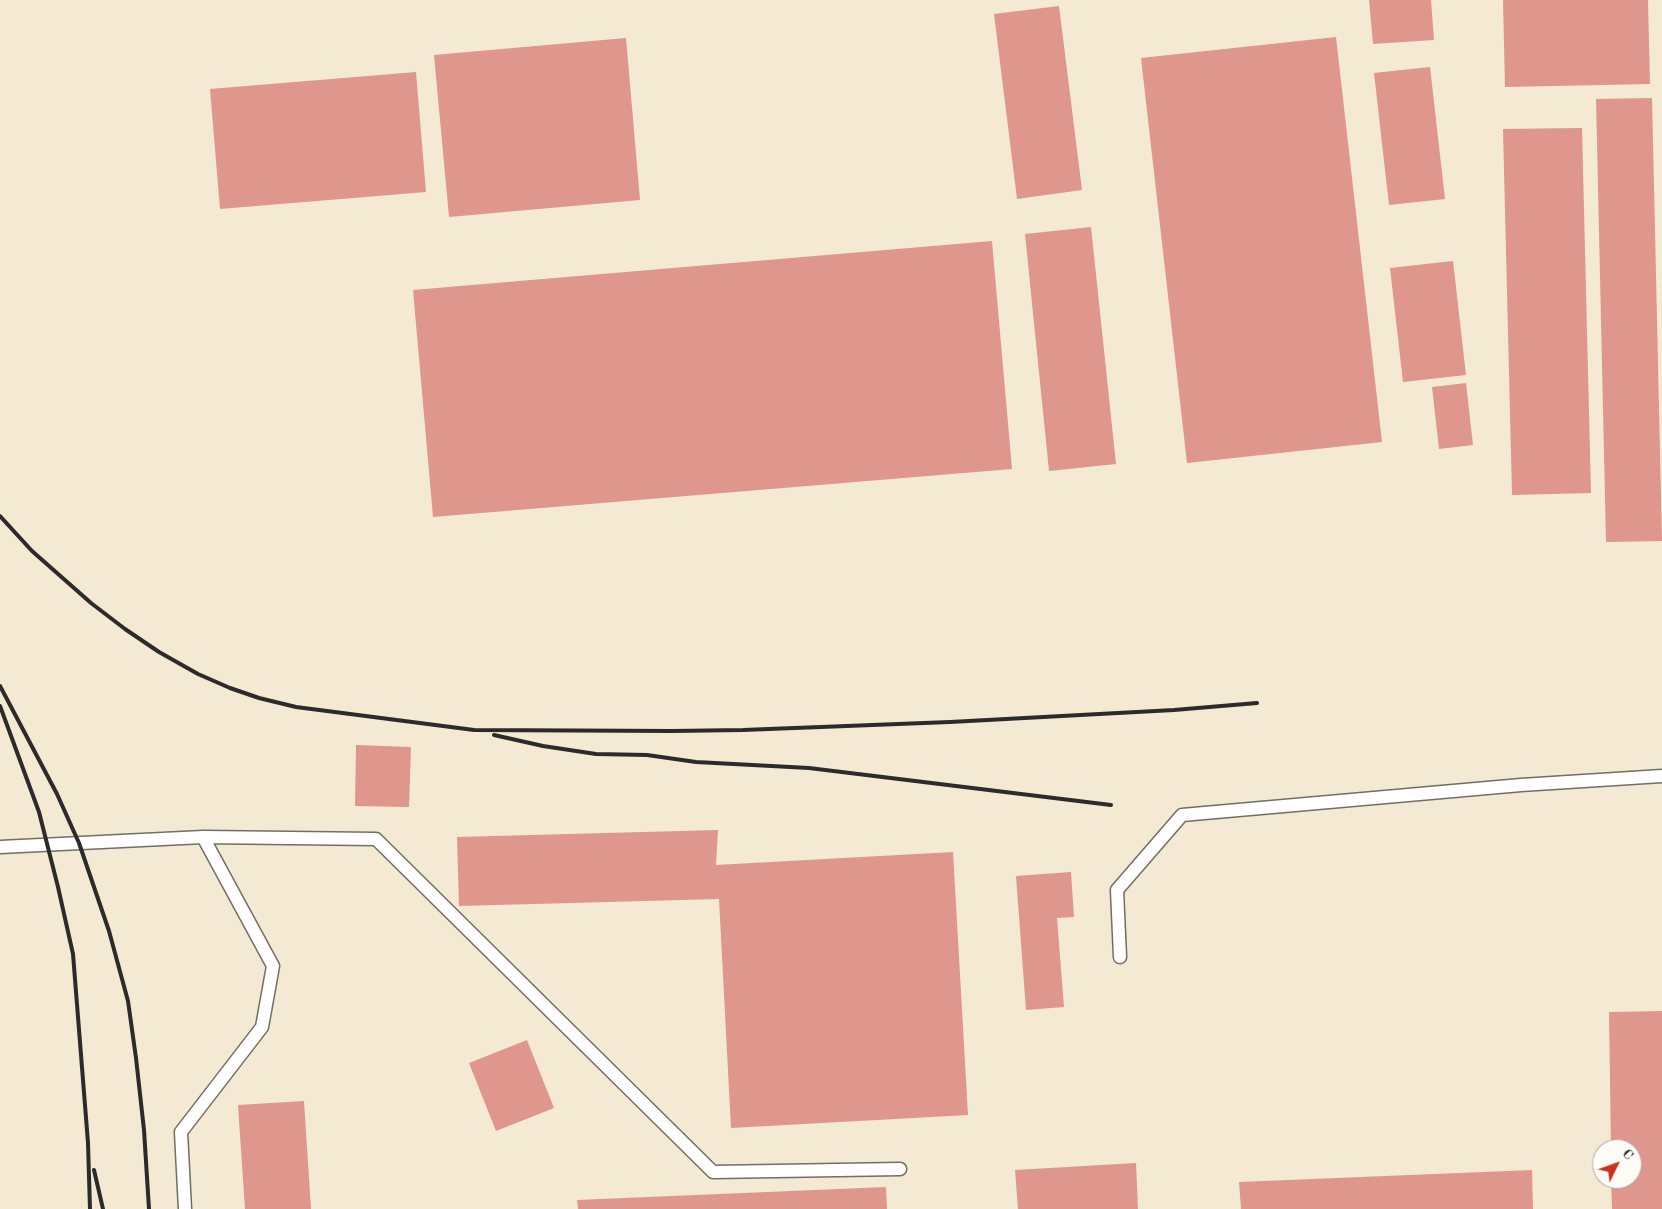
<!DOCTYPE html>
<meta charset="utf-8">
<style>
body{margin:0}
#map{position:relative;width:1662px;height:1209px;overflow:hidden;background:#f4e9d3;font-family:"Old Standard TT",serif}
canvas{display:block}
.north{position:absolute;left:1592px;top:1139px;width:50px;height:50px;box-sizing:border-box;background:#fdfcf7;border:1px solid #a9a8a5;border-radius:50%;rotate:48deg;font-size:14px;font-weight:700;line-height:20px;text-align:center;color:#2b2b2b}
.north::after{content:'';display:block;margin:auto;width:18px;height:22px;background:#c8321e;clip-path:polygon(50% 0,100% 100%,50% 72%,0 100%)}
</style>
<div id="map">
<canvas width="1662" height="1209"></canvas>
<div class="north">С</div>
</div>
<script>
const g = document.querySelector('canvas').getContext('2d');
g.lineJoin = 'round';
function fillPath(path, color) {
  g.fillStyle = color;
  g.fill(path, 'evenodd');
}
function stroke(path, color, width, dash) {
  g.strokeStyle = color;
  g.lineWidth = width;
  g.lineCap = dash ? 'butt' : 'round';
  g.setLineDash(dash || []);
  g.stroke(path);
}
fillPath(new Path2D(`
 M1369,0H1431L1434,40L1373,44Z
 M1503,0H1648L1650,84L1505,87Z
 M1059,6L1082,190L1017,199L994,14Z
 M1336,37L1382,442L1187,463L1141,58Z
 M626,38L640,200L449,217L434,55Z
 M1430,67L1445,199L1389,205L1374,73Z
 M416,72L426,192L220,209L210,89Z
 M1652,98L1662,541L1606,542L1596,99Z
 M1582,128L1591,493L1512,495L1503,129Z
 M1091,227L1116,464L1049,471L1025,234Z
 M992,241L1012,469L433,517L413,290Z
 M1453,261L1466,375L1403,382L1390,268Z
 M1466,383L1473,445L1439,449L1432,387Z
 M356,745L411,747L409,807L355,806Z
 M718,830L716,865L953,852L968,1115L731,1128L719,899L459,906L457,837Z
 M1071,872L1074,917L1057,918L1064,1007L1026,1010L1016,876Z
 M1662,1011V1209H1612L1611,1179H1632V1149H1611L1609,1012Z
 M527,1040L554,1108L496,1131L469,1063Z
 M304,1101L311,1209H245L238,1105Z
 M1136,1163L1138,1209H1018L1015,1170Z
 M1532,1170L1533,1209H1241L1239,1182Z
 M886,1187L887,1209H578L577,1200Z`), '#df968c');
const lane = new Path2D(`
 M0,847L203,837L376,839L713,1172L900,1169
 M1120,957L1117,890L1182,815L1521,785L1662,776
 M185,1209L181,1132L262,1027L273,966L203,837`);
stroke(lane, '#716e66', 15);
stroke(lane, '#fff', 12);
stroke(new Path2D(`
 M0,516L32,551L91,603L125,629L159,652L198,674L230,688L259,698L296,707L474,730L672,731L743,730L950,722L1174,710L1257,703
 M0,686L57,794L79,843L109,931L128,1001L136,1058L144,1130L149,1209
 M0,706L39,812L58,887L73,954L88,1143L90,1209
 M494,735L543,746L596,754L647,755L696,762L809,768L1111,805
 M94,1170L103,1209`), '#2b2b2b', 4);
</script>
